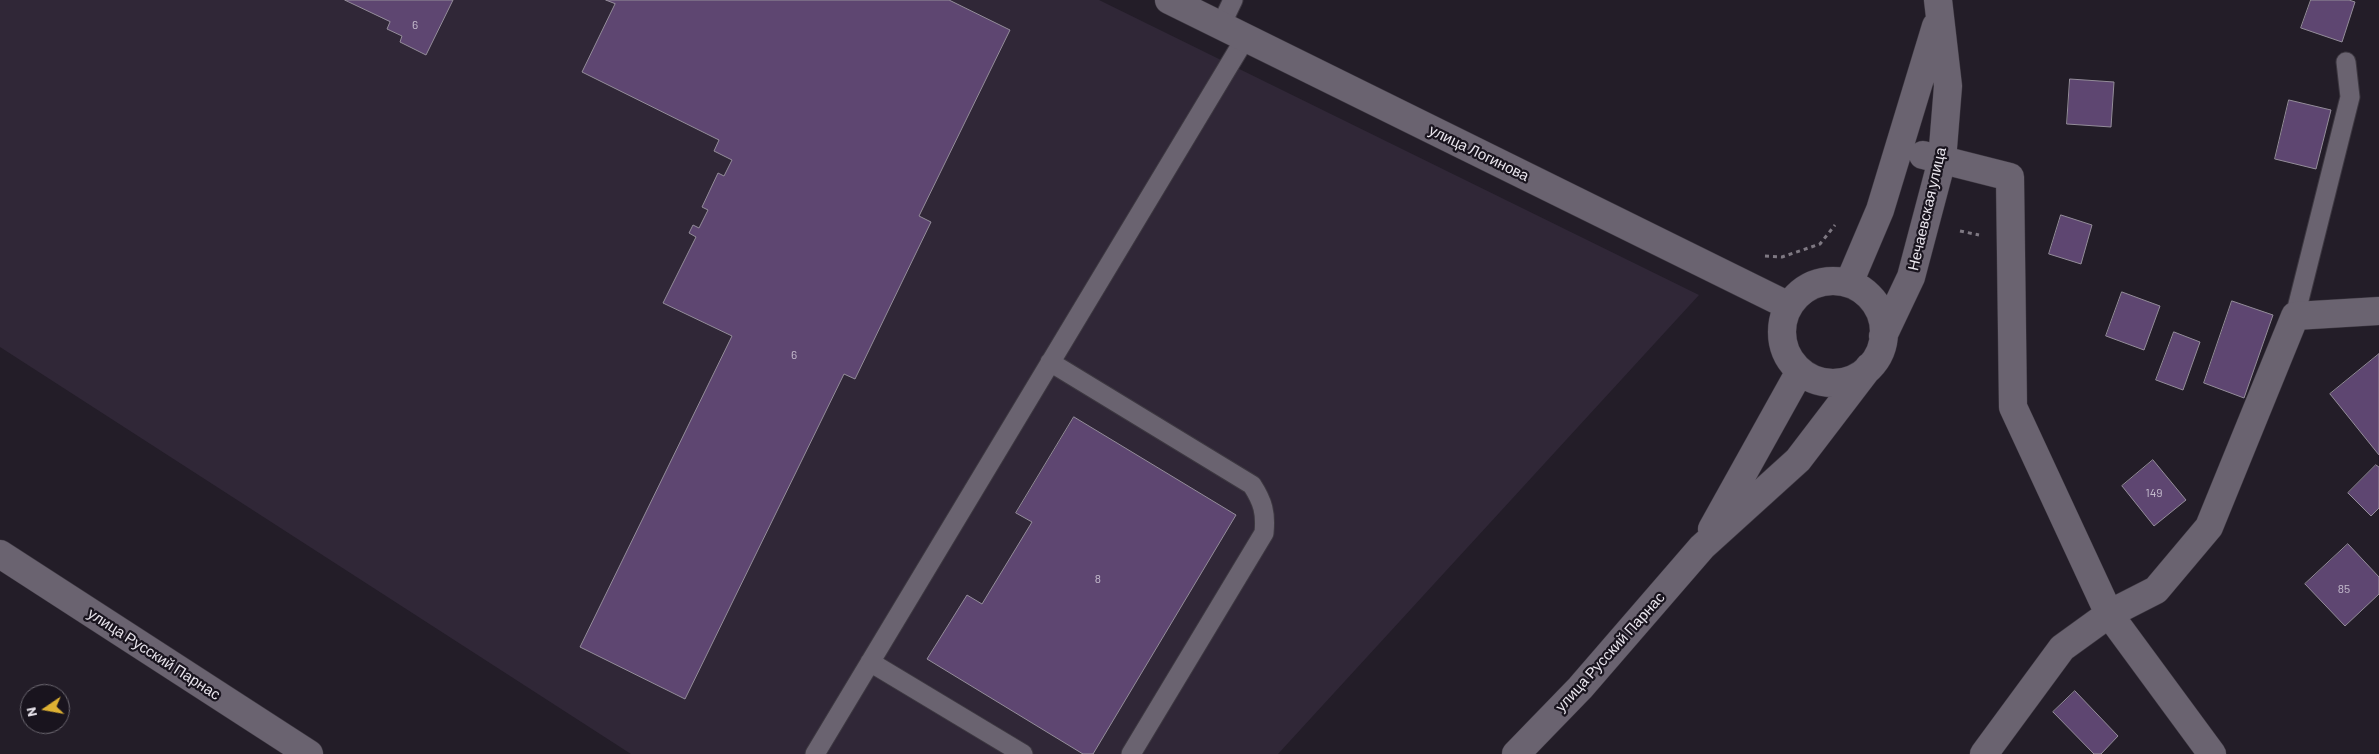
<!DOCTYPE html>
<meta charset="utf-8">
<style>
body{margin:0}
#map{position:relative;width:2379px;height:754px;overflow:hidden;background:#231d28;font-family:Barlow,sans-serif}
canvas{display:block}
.north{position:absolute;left:20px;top:684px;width:50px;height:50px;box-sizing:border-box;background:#19141e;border:1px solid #6c6871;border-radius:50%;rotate:258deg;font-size:14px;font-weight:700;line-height:20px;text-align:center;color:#e9e5ed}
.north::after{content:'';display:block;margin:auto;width:18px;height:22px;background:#ddb133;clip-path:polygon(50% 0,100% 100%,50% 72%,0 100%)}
</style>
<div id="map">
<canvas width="2379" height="754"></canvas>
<div class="north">N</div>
</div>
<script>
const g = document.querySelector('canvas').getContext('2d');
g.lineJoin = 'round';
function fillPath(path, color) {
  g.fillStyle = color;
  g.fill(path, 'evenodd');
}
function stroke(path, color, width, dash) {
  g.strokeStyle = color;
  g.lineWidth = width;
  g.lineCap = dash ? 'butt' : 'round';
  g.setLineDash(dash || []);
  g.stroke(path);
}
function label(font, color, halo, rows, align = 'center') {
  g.font = font + ' Barlow,sans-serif';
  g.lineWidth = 4.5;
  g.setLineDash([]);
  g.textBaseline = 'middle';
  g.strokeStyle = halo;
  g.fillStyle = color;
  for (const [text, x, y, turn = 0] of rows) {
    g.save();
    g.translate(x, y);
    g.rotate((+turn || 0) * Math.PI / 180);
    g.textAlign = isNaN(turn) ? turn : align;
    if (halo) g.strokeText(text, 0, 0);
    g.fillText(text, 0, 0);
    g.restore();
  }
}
fillPath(new Path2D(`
 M0,0H1099L1699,295L1278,754H631L0,347Z`), '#302737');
const building = new Path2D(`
 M345,0H453L426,55L400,42L402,36L387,29L390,22Z
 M606,0H949L1010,30L919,216L931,222L855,379L844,374L685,699L580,647L732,336L663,303L696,237L689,233L693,225L699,228L708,210L702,207L718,173L724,176L732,160L714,151L719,140L582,72L615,4Z
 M2311,0H2349L2355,2L2342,42L2301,28Z
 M2070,79L2114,82L2111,127L2067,124Z
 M2289,100L2331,110L2316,169L2275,159Z
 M2061,215L2092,225L2081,264L2049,254Z
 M2122,292L2160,306L2144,350L2106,336Z
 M2232,301L2273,315L2244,398L2204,383Z
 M2174,332L2200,342L2183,390L2156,380Z
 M2379,354V455L2330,394Z
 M1074,417L1236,515L1093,754H1083L927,659L967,595L982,604L1032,522L1016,513Z
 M2153,460L2186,500L2154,526L2122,486Z
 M2376,465L2379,467V508L2371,516L2348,493Z
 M2348,544L2379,577V594L2345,626L2305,584Z
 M2075,691L2118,736L2101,754H2094L2053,712Z`);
fillPath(building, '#5e4671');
stroke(building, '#948d9a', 1);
const lane = new Path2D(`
 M1221,25L1233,0
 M2295,316L2350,97L2346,62
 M1050,362L1252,485C1263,502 1266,513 1264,533L1131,754
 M870,662L1023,754
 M815,754L1246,37`);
const street = new Path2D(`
 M1169,0L1789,306
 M1923,155L2010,177L2013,407L2109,614L2212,754
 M1782 332a51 51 0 1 1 102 0a51 51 0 1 1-102 0Z
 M1849,283L1880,210L1936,26
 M1883,336L1911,277L1942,160L1948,86L1938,0
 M1712,529L1800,371
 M0,554L309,754
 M1516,754L1580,688L1702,547L1798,460L1869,367
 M1984,754L2062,648L2109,614L2156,590L2209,527L2295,316L2379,311`);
stroke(lane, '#3d3841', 21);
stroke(street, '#3d3841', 29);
stroke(new Path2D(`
 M1960,231L1979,235
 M1765,256L1782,257L1820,244L1835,225`), '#7e7882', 3, [4, 4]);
stroke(lane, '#6a6370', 19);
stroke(street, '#6a6370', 28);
label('12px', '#c6bdce', null, [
 ["6",415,25],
 ["6",794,355],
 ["149",2154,493],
 ["8",1098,579],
 ["85",2344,589]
]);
label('15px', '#e9e5ed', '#19141e', [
 ["улица Логинова",1479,153,26],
 ["Нечаевская улица",1927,209,-77],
 ["улица Русский Парнас",1610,652,-48],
 ["улица Русский Парнас",154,654,33]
]);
</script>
